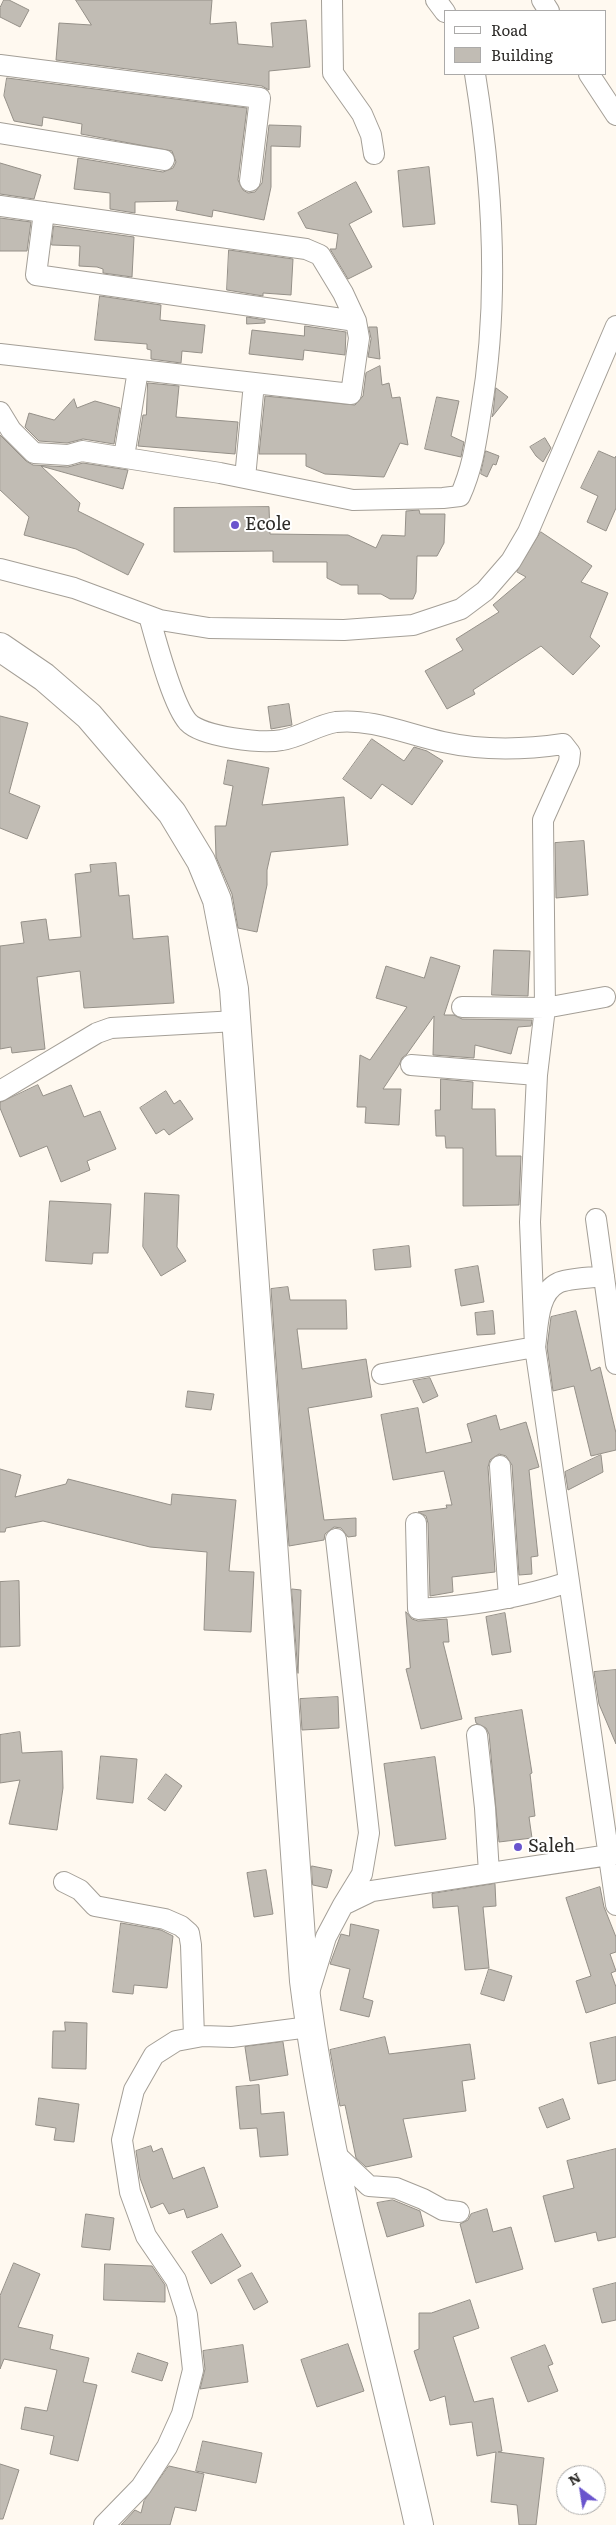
<!DOCTYPE html>
<style>
body{margin:0}
#map{position:relative;width:616px;height:2525px;overflow:hidden;background:#fff9f0;font-family:Literata,serif}
canvas{display:block}
.legend{position:absolute;left:444px;top:10px;width:162px;height:65px;box-sizing:border-box;background:#fff;border:1px solid #abaaa9;margin:0;padding:6px 9px;list-style:none;font-size:15px;color:#2d2b28}
.legend li{display:flex;align-items:center;gap:10px;height:25px}
.legend b{width:25px;border:1px solid #abaaa9}
.north{position:absolute;left:556px;top:2465px;width:50px;height:50px;box-sizing:border-box;background:#fff;border:1px solid #abaaa9;border-radius:50%;rotate:329deg;font-size:14px;font-weight:700;line-height:20px;text-align:center;color:#2d2b28}
.north::after{content:'';display:block;margin:auto;width:18px;height:22px;background:#6954cd;clip-path:polygon(50% 0,100% 100%,50% 72%,0 100%)}
</style>
<div id="map">
<canvas width="616" height="2525"></canvas>
<ul class="legend">
<li><b style="height:6px;background:#fff"></b>Road</li>
<li><b style="height:14px;background:#c1bcb4"></b>Building</li>
</ul>
<div class="north">N</div>
</div>
<script>
const g = document.querySelector('canvas').getContext('2d');
g.lineJoin = 'round';
function fillPath(path, color) {
  g.fillStyle = color;
  g.fill(path, 'evenodd');
}
function stroke(path, color, width, dash) {
  g.strokeStyle = color;
  g.lineWidth = width;
  g.lineCap = dash ? 'butt' : 'round';
  g.setLineDash(dash || []);
  g.stroke(path);
}
function label(font, color, halo, rows, align = 'center') {
  g.font = font + ' Literata,serif';
  g.lineWidth = 4;
  g.setLineDash([]);
  g.textBaseline = 'middle';
  g.strokeStyle = halo;
  g.fillStyle = color;
  for (const [text, x, y, turn = 0] of rows) {
    g.save();
    g.translate(x, y);
    g.rotate((+turn || 0) * Math.PI / 180);
    g.textAlign = isNaN(turn) ? turn : align;
    if (halo) g.strokeText(text, 0, 0);
    g.fillText(text, 0, 0);
    g.restore();
  }
}
const building = new Path2D(`
 M4,0H9L29,10L20,27L0,17V8Z
 M76,0H212L210,24L236,22L238,44L273,47L271,23L306,20L310,67L269,71V90L262,86L56,60L59,23L91,25Z
 M7,78L247,108L238,180L243,190L248,193L255,192L262,183L269,125L301,126L300,147L271,146V187L264,220L213,210L212,217L176,210L178,201L135,202V213L110,209V193L74,189L78,158L163,172L173,168L176,162L172,151L81,134L82,124L43,117L42,126L14,121L4,96Z
 M0,163L41,175L34,199L0,194Z
 M429,167L435,224L403,227L398,171Z
 M356,182L372,212L349,224L372,267L348,279L330,249H336L338,234L306,228L298,213Z
 M0,218L31,222L27,251H0Z
 M54,226L134,237L132,277L103,273V269L97,267L79,266L80,246L52,245Z
 M229,250L293,259L291,295L263,293V296L227,290Z
 M100,296L161,305L160,320L205,325L202,353L182,351L181,363L151,359V350L147,349V344L95,340Z
 M247,317L265,320V323L247,324Z
 M305,326L346,332L345,355L304,350L303,360L249,354L252,330L304,336Z
 M369,327H377L380,359L368,357L371,339Z
 M380,366L382,385L389,383L392,398L400,397L408,445L400,443L384,477L325,474L306,466V454H259L265,396L355,405L363,396L366,373Z
 M148,383L179,386L176,417L238,422L235,454L138,446L143,415H146Z
 M496,388L508,397L492,417L493,413Z
 M437,397L459,401L451,436L464,442L461,457L425,449Z
 M74,399L77,408L95,401L120,408L114,444L83,439L67,443L39,441L25,427L29,413L54,420Z
 M0,435L26,461L33,465L68,467L83,463L128,470L123,489L41,466L80,503L78,511L144,544L128,575L76,549L24,535L29,517L0,490Z
 M545,438L551,448L543,462L536,456L530,447Z
 M486,451L499,456L496,465L493,464L487,477L481,474Z
 M599,451L615,458L616,456V508L606,531L587,522L598,496L581,488Z
 M269,507L270,534L348,535L376,548L382,535L405,536L406,511L419,510L420,514H445L444,543L437,556H417L416,592L413,599H390L381,594H358V585H341L327,578V562H273V551L174,552V508Z
 M541,532L592,566L581,582L608,593L590,637L600,646L573,675L541,646L473,690L475,694L447,709L425,671L463,650L456,639L499,612L493,605L526,577L517,572Z
 M289,704L292,725L271,729L268,707Z
 M0,716L28,723L9,793L40,806L27,839L0,828Z
 M372,739L404,761L414,747L427,751L443,761L412,805L382,784L371,799L343,779Z
 M228,760L269,768L262,805L344,797L348,845L271,852L267,870V885L257,932L238,928L232,894L216,857L215,826H226L233,786L224,784Z
 M584,841L588,895L556,898L555,843Z
 M116,863L119,896L129,895L133,939L168,936L174,1003L84,1008L80,971L37,977L45,1049L12,1053L11,1047L0,1049V946L24,943L21,922L46,919L49,940L81,937L75,874L91,872L90,865Z
 M494,950L530,951L528,996L492,995Z
 M431,957L460,966L444,1015H454L462,1019L532,1020L531,1026L518,1027L511,1054L475,1045L474,1058L433,1055L434,1016L407,1054L402,1058L399,1065L383,1089H401L399,1125L365,1123L366,1107H357L360,1055L370,1060L407,1007L376,998L386,966L424,978Z
 M441,1079L473,1082L472,1109H495L496,1156H521L519,1205L463,1206V1148H446L445,1136H436L435,1110H440Z
 M38,1085L43,1096L71,1085L84,1117L100,1111L116,1149L87,1161L90,1170L61,1182L47,1146L20,1157L0,1108V1103Z
 M166,1091L174,1104L180,1100L193,1119L169,1135L164,1129L156,1134L140,1108Z
 M145,1193L179,1195L177,1247L186,1261L161,1276L143,1247Z
 M50,1201L111,1204L108,1253H93L92,1264L46,1261Z
 M409,1246L411,1267L375,1270L373,1250Z
 M478,1266L484,1302L461,1306L455,1270Z
 M288,1287L290,1300H346L347,1329H297L302,1369L366,1359L372,1397L308,1408L324,1520L356,1518V1536L348,1537L341,1528L334,1527L325,1534L324,1540L289,1546L271,1289Z
 M493,1311L495,1334L477,1335L475,1313Z
 M576,1311L591,1371L600,1367L616,1433V1450L591,1456L574,1386L553,1391L547,1347L551,1317Z
 M430,1378L438,1396L423,1403L413,1381Z
 M188,1391L214,1394L211,1410L186,1407Z
 M418,1408L426,1453L472,1442L467,1424L496,1415L500,1430L526,1422L539,1467L529,1470L538,1556L531,1557L532,1574L519,1575L512,1465L506,1456L499,1454L490,1460L488,1467L495,1572L452,1577L453,1592L430,1596L428,1523L426,1516L418,1512L447,1508L446,1505H452L444,1471L393,1480L381,1415Z
 M601,1455L603,1472L568,1490L565,1472Z
 M0,1469L21,1475L15,1497L66,1484L68,1479L171,1505L172,1494L236,1500L229,1571L254,1572L251,1632L204,1630L207,1552L150,1547L43,1521L6,1528L5,1532H0Z
 M19,1581L20,1646L0,1647V1582Z
 M292,1589L301,1590L298,1673Z
 M406,1612L412,1619L418,1621L447,1619L449,1642H443L462,1719L421,1729L406,1669L410,1668Z
 M505,1613L511,1652L492,1655L486,1617Z
 M616,1670V1744L599,1704L594,1672Z
 M338,1697L339,1728L302,1730L300,1699Z
 M522,1710L532,1773L530,1774L535,1816L529,1817L532,1838L499,1842L489,1734L486,1728L476,1723L475,1718Z
 M20,1732L22,1753L62,1751L63,1788L57,1830L9,1824L20,1780L0,1783V1735Z
 M101,1756L137,1759L133,1803L97,1799Z
 M435,1757L446,1839L395,1846L384,1764Z
 M166,1774L182,1786L165,1811L148,1799Z
 M312,1866L332,1870L327,1888L313,1885Z
 M266,1870L273,1914L254,1917L247,1873Z
 M495,1884L496,1906L483,1907L489,1968L465,1970L458,1906L433,1908L432,1894Z
 M600,1887L604,1907L616,1937V1952L610,1954L616,1971L611,1973L616,1987V2003L586,2013L576,1981L591,1976L566,1898Z
 M121,1923L161,1930L173,1936L167,1988L134,1985L133,1994L113,1992Z
 M351,1924L379,1930L363,1998L373,2001L369,2017L340,2010L350,1969L330,1964L341,1934L349,1936Z
 M489,1969L512,1976L504,2001L481,1994Z
 M65,2022L87,2023L86,2069L52,2068L53,2031H65Z
 M385,2037L389,2054L470,2044L475,2079L462,2081L466,2111L403,2119L412,2157L366,2167L356,2158L345,2105L340,2106L330,2050Z
 M616,2037V2080L598,2084L590,2043Z
 M283,2042L288,2075L250,2081L245,2047Z
 M259,2085L261,2114L284,2112L288,2155L260,2157L257,2128L240,2129L236,2087Z
 M39,2098L79,2104L74,2142L54,2140L56,2128L36,2125Z
 M563,2099L570,2119L547,2128L539,2108Z
 M151,2146L153,2152L162,2148L173,2179L204,2167L218,2207L187,2218L184,2209L169,2214L163,2203L151,2208L140,2178L136,2151Z
 M616,2149V2237L598,2241L596,2232L555,2242L543,2196L574,2188L567,2161Z
 M393,2200L420,2211L424,2226L387,2237L377,2203Z
 M487,2209L493,2232L511,2227L523,2269L476,2283L460,2224L468,2220L471,2214Z
 M86,2214L114,2218L110,2250L82,2247Z
 M222,2234L241,2266L211,2284L192,2252Z
 M14,2263L40,2274L18,2327L53,2335L50,2349L89,2358L83,2382L97,2385L78,2461L50,2454L54,2436L21,2429L25,2407L47,2411L57,2370L4,2359L0,2369V2296Z
 M105,2264L152,2266L165,2285V2302L104,2300Z
 M252,2273L268,2302L254,2310L238,2280Z
 M616,2283V2320L602,2323L593,2289Z
 M470,2300L479,2328L453,2337L474,2402L493,2398L502,2451L498,2452L544,2458L536,2525H519L517,2505L491,2502L496,2452L477,2456L472,2422L450,2425L445,2396L430,2401L414,2351L419,2349V2313H431Z
 M348,2344L364,2391L317,2407L301,2360Z
 M243,2345L248,2382L200,2389L205,2369L203,2351Z
 M545,2345L553,2364L548,2366L558,2391L528,2402L511,2358Z
 M138,2353L168,2363L162,2381L132,2372Z
 M203,2441L262,2453L256,2483L196,2471Z
 M0,2464L19,2470L3,2519H0Z
 M169,2466L204,2474L196,2511L175,2507L170,2525H121L135,2510L141,2513L144,2501Z`);
fillPath(building, '#c1bcb4');
stroke(building, '#959088', 1);
const street = new Path2D(`
 M332,0L333,73L362,114L371,135L374,154
 M436,0L445,12
 M542,0L549,11
 M0,65L260,98L250,181
 M589,74L616,115
 M0,133L164,160
 M0,206L306,249L320,255L343,293L356,321L359,338L351,394L0,354
 M44,212L36,275L356,321
 M0,412L11,430L34,453L68,455L82,451L220,473L353,500L443,498L460,496C473,467 476,442 481,411C500,300 493,185 475,74
 M124,457L138,370
 M245,478L254,383
 M0,569L74,588L160,620L209,628L344,630L413,625L461,609L485,591L511,561L528,532L616,326
 M149,616C156,640 172,704 188,722C202,737 262,744 282,740C301,737 317,725 336,722C372,718 409,735 443,742C484,751 522,750 563,744L570,753L569,762L543,820L545,1008L537,1075L530,1222L535,1347L616,1905
 M462,1007L545,1008L605,997
 M411,1065L537,1075
 M0,1091L97,1033L111,1028L236,1021
 M596,1219L616,1364
 M382,1374L535,1347C538,1328 537,1293 558,1283C568,1278 592,1278 604,1276
 M500,1466L509,1598
 M416,1523L418,1609C470,1606 520,1598 569,1582
 M336,1539L369,1833L362,1874L343,1905
 M477,1735L485,1808L489,1873
 M64,1882L80,1890L95,1906L165,1919L181,1926L189,1933L191,1945L194,2037
 M309,1992L326,1937L343,1905L372,1891L616,1854
 M331,2150L369,2186L396,2188L423,2199L443,2210L459,2212
 M104,2525L141,2487L167,2447L182,2414L193,2370L187,2315L176,2280L146,2236L130,2192L122,2140L134,2090L154,2055L176,2041L203,2036L232,2037L309,2027`);
const secondary = new Path2D(`
 M0,647L44,677L89,716L172,813L201,861L217,900L234,989L304,1981C327,2165 379,2344 419,2525`);
stroke(street, '#a49f97', 22);
stroke(secondary, '#a49f97', 30);
stroke(street, '#fff', 20);
stroke(secondary, '#fff', 28);
for (const [x, y, r, color] of [
 [235,525,5,"#6954cd"],
 [518,1847,5,"#6954cd"]
]) {
  const dot = new Path2D();
  dot.arc(x, y, r, 0, 2 * Math.PI);
  g.fillStyle = color;
  g.fill(dot);
  stroke(dot, '#fff', 2);
}
label('18px', '#2d2b28', '#fff', [
 ["Ecole",245,525],
 ["Saleh",528,1847]
], 'left');
</script>
